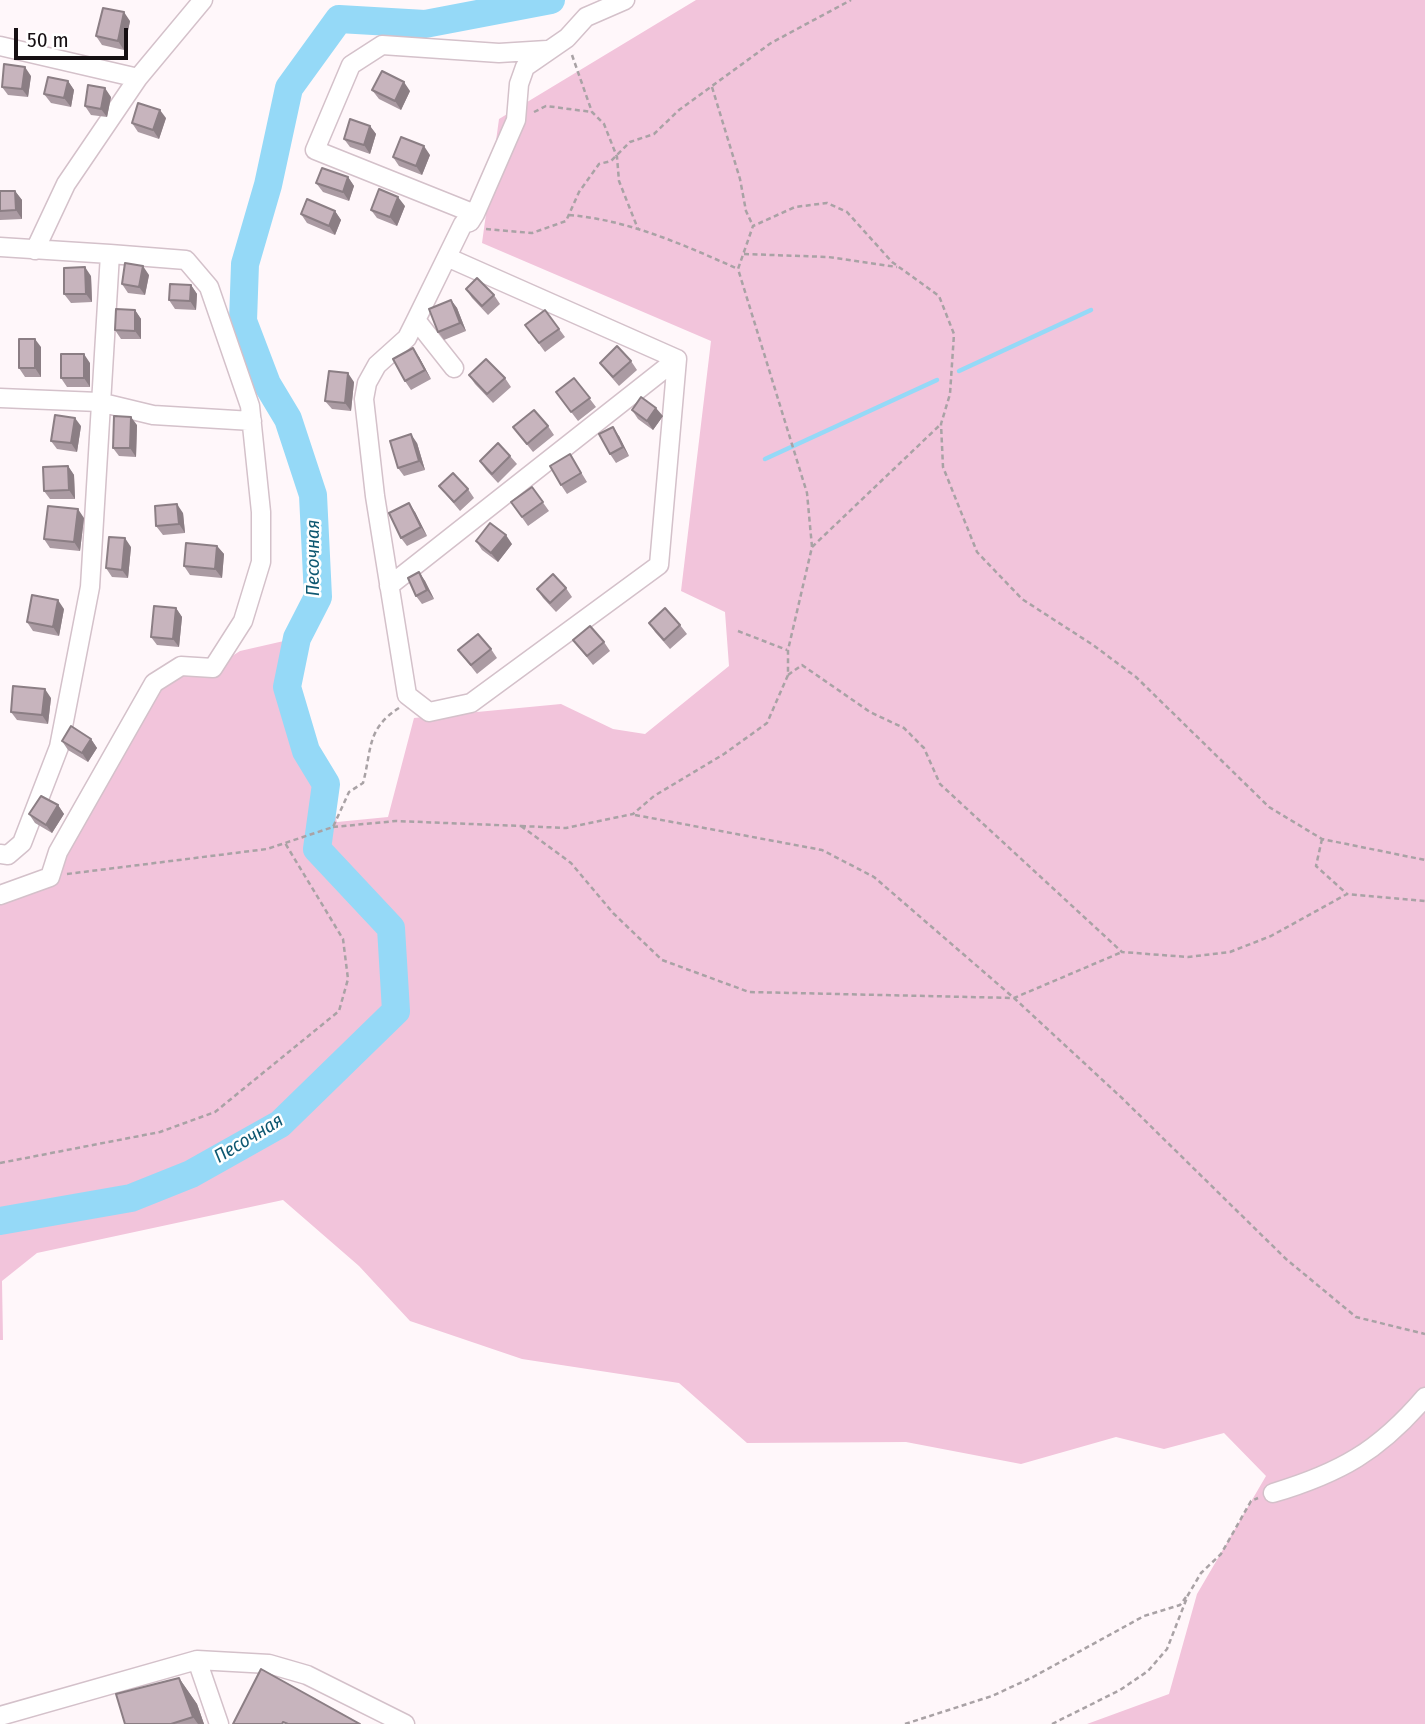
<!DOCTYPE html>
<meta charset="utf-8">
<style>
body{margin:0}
#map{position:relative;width:1425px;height:1724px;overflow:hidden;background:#fff7fa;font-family:"Fira Sans Condensed",sans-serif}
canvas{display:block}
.scale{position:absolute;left:14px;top:28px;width:114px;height:32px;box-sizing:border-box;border:4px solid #161013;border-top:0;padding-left:9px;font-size:21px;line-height:24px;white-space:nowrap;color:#161013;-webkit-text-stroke:5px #fff;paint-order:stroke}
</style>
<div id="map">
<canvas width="1425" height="1724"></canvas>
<div class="scale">50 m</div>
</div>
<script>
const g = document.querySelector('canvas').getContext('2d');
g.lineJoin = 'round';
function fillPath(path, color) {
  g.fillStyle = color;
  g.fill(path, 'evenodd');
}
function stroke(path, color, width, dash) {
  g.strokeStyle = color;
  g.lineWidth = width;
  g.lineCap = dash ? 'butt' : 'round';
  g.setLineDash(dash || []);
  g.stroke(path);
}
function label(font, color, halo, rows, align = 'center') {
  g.font = font + ' "Fira Sans Condensed",sans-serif';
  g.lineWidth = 5;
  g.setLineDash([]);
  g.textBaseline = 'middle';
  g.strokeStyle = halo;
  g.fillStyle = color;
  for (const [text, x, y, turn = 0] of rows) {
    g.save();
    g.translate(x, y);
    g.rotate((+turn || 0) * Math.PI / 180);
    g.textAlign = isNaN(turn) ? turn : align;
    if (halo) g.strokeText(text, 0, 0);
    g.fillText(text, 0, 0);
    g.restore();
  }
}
fillPath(new Path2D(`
 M696,0H1425V1724H1087L1169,1694L1197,1594L1266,1476L1224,1433L1164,1449L1116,1437L1021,1464L906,1442L747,1443L679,1383L522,1359L410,1321L359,1266L283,1200L37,1253L2,1281L3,1340H0V895L50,876L154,683L181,666L213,668L240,651L297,638L288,688L306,751L326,784L337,822L388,817L414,718L561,704L613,729L645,734L729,666L725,612L681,591L711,341L482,243L499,119Z`), '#f2c4db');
stroke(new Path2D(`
 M959,371L1091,310
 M765,459L937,380`), '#95d9f7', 4.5);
stroke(new Path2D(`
 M0,1221L131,1198L191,1174L280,1124L396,1011L391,928L317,849L326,784L306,751L287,687L297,638L318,597L313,495L288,419L267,384L243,321L245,264L268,185L289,88L339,19L425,24L551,0`), '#95d9f7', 28);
const minor = new Path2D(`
 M0,46L138,78L66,184L35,250
 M138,78L203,0
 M475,214L315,150L351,65L382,45L499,53L547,50
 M0,247L110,254L90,587L59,747L22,843L8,855L0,854
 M449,258L677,359L659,565L471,703L429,712L407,695L375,496L364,399L367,383L377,365L407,338L416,320L463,224L470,222L475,214L516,120L519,84L525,67L567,38L586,17L625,0
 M416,320L454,368
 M0,398L99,402L153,415L252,421
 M389,586L677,359
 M0,895L50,877L58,852L154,683L181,666L213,668L243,621L261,562V512L250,406L209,287L186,260L110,254
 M1273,1493C1340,1473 1379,1451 1425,1397
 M197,1660L219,1724
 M0,1716L197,1660L269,1664L307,1675L405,1724`);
stroke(minor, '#d4c1ca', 21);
stroke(new Path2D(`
 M572,55L592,112L604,124L617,157L619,181L638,229
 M712,87L740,179L746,211L753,226
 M534,112L546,106L592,112
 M569,215C629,220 684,245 738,269
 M486,229L532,233L566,221L579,192L599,164L611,161L630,142L654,134L679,110L771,43L851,0
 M744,254L828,257L897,267
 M812,547L941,424
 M738,631L787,650
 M788,675L802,665L870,712L904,728L924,748L940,784L1122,952L1188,957L1230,952L1271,936L1347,894L1425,901
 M635,815L822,850L874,877L1014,998L1123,1099L1286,1259L1356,1317L1425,1334
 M521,826L566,828L633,814L654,796L724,754L767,723L788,675V650L812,547L807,493L738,269L753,226L795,207L827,203L847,212L892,262L939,296L954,334L950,394L941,424L943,467L977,552L1022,599L1093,645L1136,677L1269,807L1322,839L1425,860
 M521,826L571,863L613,913L662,960L749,992L1014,998L1122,952
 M333,827L396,821L521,826
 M1322,839L1316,866L1347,894
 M67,874L267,849L333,827L349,792L363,783C372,750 366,729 399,708
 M0,1163L160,1132L215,1112L339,1011L348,979L343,939L285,843
 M905,1724L992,1696L1033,1677L1144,1616L1180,1605L1186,1597
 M1052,1724L1120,1690L1148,1671L1167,1649L1188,1595L1201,1573L1221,1554L1251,1501L1258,1498`), '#a9a2a5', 2.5, [5, 3.5]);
stroke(minor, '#fff', 18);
fillPath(new Path2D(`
 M130,21L124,50L102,45L96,36Z
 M31,76L28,97L8,95L2,87Z
 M68,81L74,90L71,107L51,103L44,94Z
 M372,90L410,91L401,110L379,99Z
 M111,97L107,117L91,115L85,106Z
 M166,118L159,139L138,132L132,123Z
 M370,126L376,134L370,154L350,147L344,139Z
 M430,155L422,175L399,166L393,157Z
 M348,177L354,186L349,201L323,192L316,183Z
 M0,191H15L22,200V219L0,220Z
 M405,206L397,226L377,218L371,210Z
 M335,211L341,220L335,235L307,223L301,214Z
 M149,275L145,295L128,293L122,284Z
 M91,276L92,302L71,303L64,294Z
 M191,285L197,294L196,310L175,309L169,300Z
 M466,289L494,295L500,304L488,315L472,298Z
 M451,300L457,308L466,331L444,340L438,332Z
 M135,310L141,319V339H121L115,330Z
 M545,310L565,337L545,352L525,325Z
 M41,347V377H25L19,368Z
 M419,357L431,379L411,390L405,381Z
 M631,361L637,370L619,386L606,371L600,363Z
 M90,363V387H67L61,378Z
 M469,375L505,378L511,387L493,403L475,384Z
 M574,378L596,407L578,421L556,392Z
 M354,382L351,411L332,409L325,401Z
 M632,410L663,416L653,430L638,419Z
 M137,425L136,457L119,456L113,448Z
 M81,426L77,452L57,449L51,441Z
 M548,426L554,435L533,452L513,427Z
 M619,436L629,456L616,463L610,454Z
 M417,443L425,470L404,476L398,468Z
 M570,454L587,482L567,494L561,485Z
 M510,456L517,464L498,483L486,470L480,461Z
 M68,466L74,475L75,499H50L44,491Z
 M439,486L468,489L474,498L460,511Z
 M532,487L549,511L528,526L511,502Z
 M415,512L427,536L407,546L401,538Z
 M183,513L185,533L163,535L156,526Z
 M84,518L80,551L50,548L44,539Z
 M476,541L512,544L498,562L482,550Z
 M217,546L224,554L222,578L190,575L184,566Z
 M131,547L128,578L112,577L106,568Z
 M419,572L425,581L434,599L422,604L416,596Z
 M566,588L572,597L556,612L543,598L537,589Z
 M176,608L182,617L179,647L157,645L151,637Z
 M64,609L59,636L33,631L27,622Z
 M649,623L680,625L687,634L670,649L655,632Z
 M573,640L604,642L610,651L593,665Z
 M491,649L497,658L477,674L458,650Z
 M51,698L48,724L17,720L11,712Z
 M91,739L97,748L88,762L68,750L62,741Z
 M58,805L64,814L52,833L35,823L29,814Z
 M179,1678L197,1704L204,1724H125Z`), '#ab9ba3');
fillPath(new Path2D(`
 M124,12L130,21L124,50L118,41Z
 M25,67L31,76L28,97L22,89Z
 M68,81L74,90L71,107L64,98Z
 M404,82L410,91L401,110L395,101Z
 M105,88L111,97L107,117L101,109Z
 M160,110L166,118L159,139L153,130Z
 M370,126L376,134L370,154L364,145Z
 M424,146L430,155L422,175L416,166Z
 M348,177L354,186L349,201L343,192Z
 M15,191L22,200V219L16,210Z
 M398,197L405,206L397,226L390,217Z
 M335,211L341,220L335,235L329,226Z
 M143,266L149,275L145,295L139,287Z
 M85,267L91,276L92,302L86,294Z
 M191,285L197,294L196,310L190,301Z
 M451,300L457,308L466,331L460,323Z
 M135,310L141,319V339L135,331Z
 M35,339L41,347V377L35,368Z
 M413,348L419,357L431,379L425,370Z
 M84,354L90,363V387L84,378Z
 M348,373L354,382L351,411L345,403Z
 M656,408L663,416L653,430L647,421Z
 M131,417L137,425L136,457L130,448Z
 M75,418L81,426L77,452L71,443Z
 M613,427L619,436L629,456L623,447Z
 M411,434L417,443L425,470L419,461Z
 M68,466L74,475L75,499L69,490Z
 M409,503L415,512L427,536L421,527Z
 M177,504L183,513L185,533L179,524Z
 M78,509L84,518L80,551L74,542Z
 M506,535L512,544L498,562L491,553Z
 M125,538L131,547L128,578L122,570Z
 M217,546L224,554L222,578L215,569Z
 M419,572L425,581L434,599L427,590Z
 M58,600L64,609L59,636L53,627Z
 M176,608L182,617L179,647L173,639Z
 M45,689L51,698L48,724L42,715Z
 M91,739L97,748L88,762L82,753Z
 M58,805L64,814L52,833L46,825Z
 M179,1678L197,1704L204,1724H198L193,1717Z`), '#8b7e84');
const building = new Path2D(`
 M103,8L124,12L118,41L96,36Z
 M4,64L25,67L22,89L2,87Z
 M382,71L404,82L395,101L372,90Z
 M48,77L68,81L64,98L44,94Z
 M88,85L105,88L101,109L85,106Z
 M138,103L160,110L153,130L132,123Z
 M350,119L370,126L364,145L344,139Z
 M401,137L424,146L416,166L393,157Z
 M322,168L348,177L343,192L316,183Z
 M379,189L398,197L390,217L371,210Z
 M0,191H15L16,210L0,211Z
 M307,199L335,211L329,226L301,214Z
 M125,263L143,266L139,287L122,284Z
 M85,267L86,294H64V268Z
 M477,278L494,295L482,306L466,289Z
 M170,284L191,285L190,301L169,300Z
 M451,300L460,323L438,332L429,309Z
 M116,309L135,310V331L115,330Z
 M545,310L559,329L539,343L525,325Z
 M19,339H35V368H19Z
 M617,346L631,361L613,377L600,363Z
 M413,348L425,370L405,381L393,359Z
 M61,354H84V378H61Z
 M486,359L505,378L487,394L469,375Z
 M329,371L348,373L345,403L325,401Z
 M574,378L590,398L571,412L556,392Z
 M641,397L656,408L647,421L632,410Z
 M534,410L548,426L527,444L513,427Z
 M55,415L75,418L71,443L51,441Z
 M114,416L131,417L130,448H113Z
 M613,427L623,447L610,454L599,434Z
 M411,434L419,461L398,468L390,441Z
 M498,443L510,456L492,474L480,461Z
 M570,454L581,473L561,485L550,466Z
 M68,466L69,490L44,491L43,467Z
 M453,473L468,489L454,502L439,486Z
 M532,487L543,502L522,517L511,502Z
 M409,503L421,527L401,538L389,513Z
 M177,504L179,524L156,526L155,506Z
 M48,506L78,509L74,542L44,539Z
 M490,523L506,535L491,553L476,541Z
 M109,537L125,538L122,570L106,568Z
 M186,543L217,546L215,569L184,566Z
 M419,572L427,590L416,596L408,578Z
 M553,574L566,588L550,603L537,589Z
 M32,595L58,600L53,627L27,622Z
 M154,606L176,608L173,639L151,637Z
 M665,608L680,625L664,640L649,623Z
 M590,626L604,642L587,656L573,640Z
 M478,634L491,649L471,665L458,650Z
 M13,686L45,689L42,715L11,712Z
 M71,726L91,739L82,753L62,741Z
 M41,796L58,805L46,825L29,814Z
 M261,1669L360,1724H288L283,1722L282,1724H233Z
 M179,1678L193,1717L171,1724H125L116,1694Z`);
fillPath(building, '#c7b4bd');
stroke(building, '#8b7e84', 2);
label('italic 19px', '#0e5871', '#fff', [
 ["Песочная",314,558,-90],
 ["Песочная",249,1139,-31]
]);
</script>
